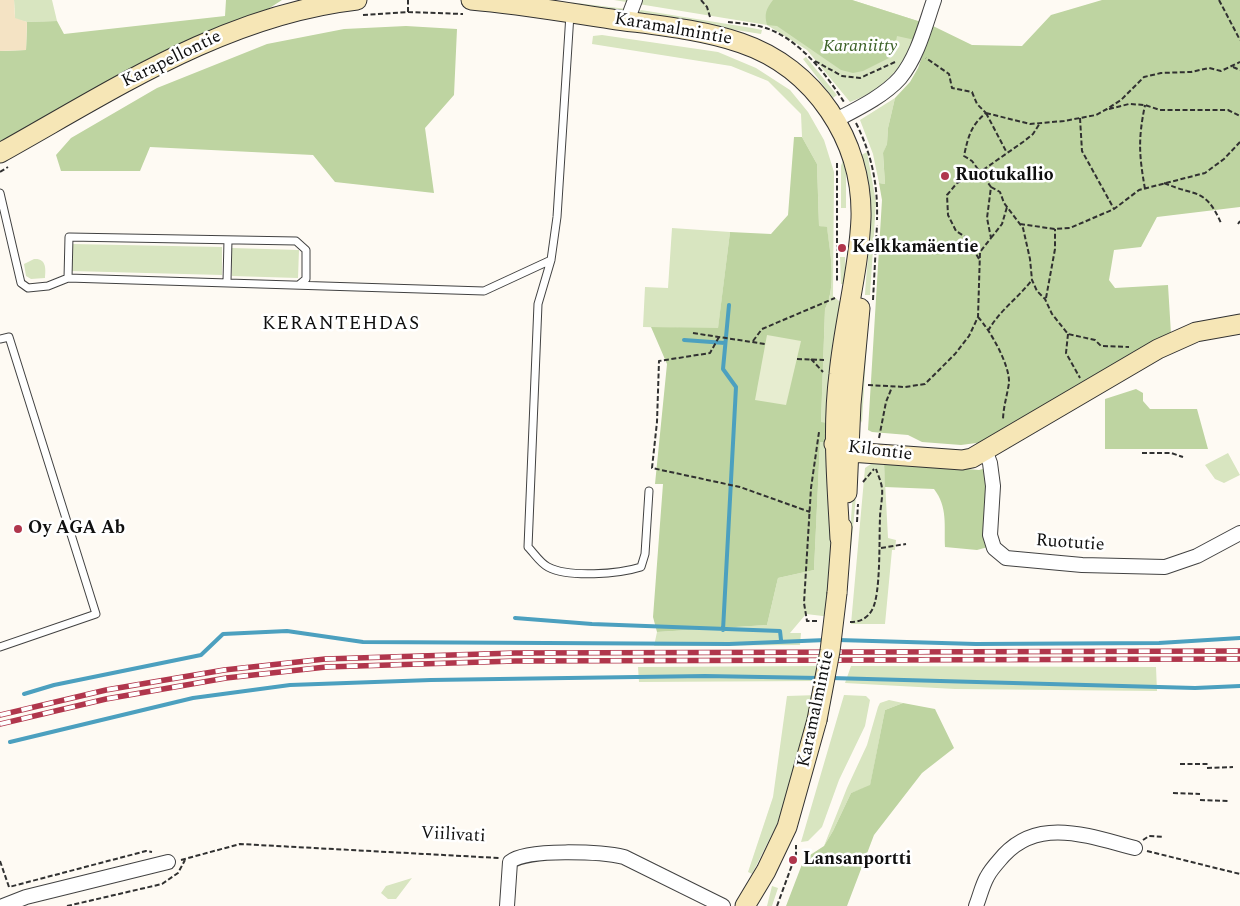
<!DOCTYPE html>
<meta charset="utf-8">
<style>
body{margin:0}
canvas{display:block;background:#fefaf3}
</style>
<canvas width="1240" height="906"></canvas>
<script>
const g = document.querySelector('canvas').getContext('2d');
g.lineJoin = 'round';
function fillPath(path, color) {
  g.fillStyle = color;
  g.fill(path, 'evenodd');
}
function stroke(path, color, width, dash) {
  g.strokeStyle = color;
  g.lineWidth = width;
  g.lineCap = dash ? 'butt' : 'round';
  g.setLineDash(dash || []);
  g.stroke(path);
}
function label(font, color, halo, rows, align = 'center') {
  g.font = font + ' Spectral,serif';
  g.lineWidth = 5;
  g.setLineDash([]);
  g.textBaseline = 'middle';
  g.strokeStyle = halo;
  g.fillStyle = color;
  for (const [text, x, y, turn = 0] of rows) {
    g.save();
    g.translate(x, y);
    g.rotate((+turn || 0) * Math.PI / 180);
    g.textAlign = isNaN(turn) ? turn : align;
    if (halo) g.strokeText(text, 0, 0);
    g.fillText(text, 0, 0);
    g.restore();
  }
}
fillPath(new Path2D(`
 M14,0H52L57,21L27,22L15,19Z
 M614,0H852L921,22C909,59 889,89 850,102L807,50L767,25Z
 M568,2L627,9L626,12Z
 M641,10L752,28L762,30L761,34L636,14Z
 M602,35L718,52L756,68L790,90L808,112L824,140L834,172L833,296L844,305L831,423L821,422L825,309C837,286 830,253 827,228L819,226L817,164L802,137L801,114L768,81L731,66L592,44L593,36Z
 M806,57L837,95L833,98L803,59Z
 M895,98L888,128L887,144L883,154L885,184L879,183L873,154L860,120Z
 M867,152L876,202L870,295H865C868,249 877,199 861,155Z
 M843,160L846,173V208H841V166Z
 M672,228L730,232L718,329L643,327L645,287L668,288Z
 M72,244L222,247V275L71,271Z
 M232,248L299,250L298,278L232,276Z
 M840,257H845L847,284H841Z
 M34,259C46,258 46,268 45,278L31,279L26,276L24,264Z
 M864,304H869L862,423L859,416Z
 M820,441L830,442L834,536L831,617L806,614L790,633H801L800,645L654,646L657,632L767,625L778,578L814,570Z
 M1228,453L1240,475L1224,483L1215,479L1205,465Z
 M884,462L888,538L896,540L895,550H892L885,624H851L865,468L871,464Z
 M854,476H858L851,548H849Z
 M823,666L817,681L639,682L638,667Z
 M851,666L1156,667L1157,691L955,689L845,683Z
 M818,695L792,794L752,874L748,872L773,797L787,696Z
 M844,695L866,696L870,700L865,726L839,780L822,827L808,841L801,842Z
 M889,700L903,703L885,710L870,786L851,793L833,831L824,846L847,788L867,745L878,707L880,703Z
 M412,878L396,899H388L381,893L386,886Z
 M772,886L778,888L772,906H767Z`), '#d8e5c0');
fillPath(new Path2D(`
 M226,0H282L268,9L206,34L0,144V51L26,50L27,22L57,21L64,34L225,16Z
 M773,0H852L921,22L915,40L897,36L893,56L863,71L853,73L841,70L777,26L767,25C764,14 766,9 773,0Z
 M1102,0H1240V207L1157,217L1141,247L1114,250L1109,280L1115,288L1168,285L1171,334L984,442L961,445L922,442L908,435L872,432L868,430L882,200L879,183L885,184L883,153L887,144L888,128L895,98L910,82L918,68L933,26L972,45L1022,46L1051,15Z
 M406,26L457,29L454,95L425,128L434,193L335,182L313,155L150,147L140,171H61L56,155L71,138L157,88L267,44L344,29Z
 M794,137H802L817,164L819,226L827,227C830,252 837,286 825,309L821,422L831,423L830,442H820L814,570L778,578L767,625L657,632L653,617L663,484H655L667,364L651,327L718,328L730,232L771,234L788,215Z
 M1136,389L1143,393V401L1150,409H1197L1208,449H1105V399Z
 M884,462L979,470L986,468L984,526L988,547L977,550L945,547C944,526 948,507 934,489L885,487Z
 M903,703L935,709L954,748L922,773L874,835L847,906H786L804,859L824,846L833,831L851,793L870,785L885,710Z`), '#bed4a1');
fillPath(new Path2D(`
 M0,0H14L15,18L27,22L26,50L0,51Z`), '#f4e3c4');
fillPath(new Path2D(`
 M767,335L801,341L786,405L755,400Z`), '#e7edd0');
stroke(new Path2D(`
 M684,340L725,343
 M515,618L592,624L780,631L781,640
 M723,630L736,387L723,369L729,305
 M838,640L976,644L1159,643L1240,638
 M831,678L1195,688L1240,686
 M24,694L54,685L201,655L223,634L287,631L363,642L729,644L826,640
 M10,742L193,698L290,685L431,680L705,676L819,678`), '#4ca0bf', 4);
const lane = new Path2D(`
 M570,14L557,217L551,260L538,304L528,547C534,553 540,563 548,567C569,578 619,574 641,567L645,554L649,491
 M0,193L21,283L28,288L48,286L68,278L484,291L551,260
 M68,278L69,237L296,241L306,250V279L300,284
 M227,281L228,240
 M0,339L9,337L96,614L0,647`);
const street = new Path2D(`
 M627,21L635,0
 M836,120C857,109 884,96 900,78C918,56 925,26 934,0
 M985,450L990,463L993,486L990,535L994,548L1006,558L1082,565L1165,567L1197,556L1240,533
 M3,906L26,897L168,862
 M507,906L510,862C526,848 603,852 624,857L723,906
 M976,906C980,896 982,886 987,877C991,869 998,862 1004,855C1040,816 1091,837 1135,848`);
const secondary = new Path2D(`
 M471,0C518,4 564,12 611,19C653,25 700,29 741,43C815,68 863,141 861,218C859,270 844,322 839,374C832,429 837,484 840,539
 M0,153C113,90 225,15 357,0
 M834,444L850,452L962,460L972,458L1158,349L1196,332L1240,324
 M847,493L851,404L860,308
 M837,593L842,527
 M745,906L766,871L787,827L817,720`);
stroke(lane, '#424242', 9);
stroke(street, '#424242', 16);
stroke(secondary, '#313131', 21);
stroke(new Path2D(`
 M701,0L707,7L710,17
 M1219,0L1240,40
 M408,12L463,14
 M363,15L408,12V0
 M728,22C738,23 749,24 759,26C796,35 824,71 844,102
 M815,61L842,76L860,78L895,62
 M1233,67L1240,70
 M1109,109L1129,104L1145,105L1160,110H1228L1240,116
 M986,113L1030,124L1064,121L1096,115L1107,109L1121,100L1144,77L1161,73L1191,72L1209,68L1221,71L1240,62
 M986,113L1007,153
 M1080,118L1082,151L1114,209
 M856,123C872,155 878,185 877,220
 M837,163V281
 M0,172L8,167
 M1164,183C1196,197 1205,187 1221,223
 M991,187L1000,192L1004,203L1023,228L1030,259L1032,280L1037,291L1045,299L1052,314L1068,334L1095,340L1101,346L1129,347
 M1145,189C1139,155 1138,139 1145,105
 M1020,224L1055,229L1070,228L1114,209L1139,190L1205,173L1224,159L1240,142
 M1238,224L1240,221
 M991,238L1002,224L1007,207
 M979,259L967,238L956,231L948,215L947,195L957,183L980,172L1023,142L1033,134L1040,123
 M1046,298L1055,249V229
 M873,300L877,225
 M978,317C990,330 1010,365 1009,383C1007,396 1003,408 1003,421
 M988,331C999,311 1018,298 1032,280
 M693,333L765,344
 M1068,334L1066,353L1080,378
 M719,337L710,353L659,361L657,422L652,468L740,487L810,512
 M753,341L762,329L835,298
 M797,359L824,360
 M811,359L823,372
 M868,385L905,387L925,384L955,354L969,336L978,317L980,252L991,238L987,218L991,187L972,161L964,156C968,137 971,125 986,113L977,104L972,92L952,88L949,74L926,58
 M879,438L886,402L892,387
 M1142,453H1171L1183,457
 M863,482L874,469
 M857,522L858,504
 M881,548L906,544
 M817,621H807L804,603L811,488L819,432
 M850,622C859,622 867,619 872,610C881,595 879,538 880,518C880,509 883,497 882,488C881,481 878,475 876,469
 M1180,764H1208
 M1207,768L1233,767
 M1173,793L1200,794
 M1200,800L1229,801
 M1143,840L1149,836L1164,837
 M1147,851L1240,874
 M181,860L240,844L499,858
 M0,861L9,887L146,851L152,852
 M67,906L162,884L178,873L185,860
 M777,906L796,854V845`), '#313131', 2, [5, 2.5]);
stroke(lane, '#fff', 7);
stroke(street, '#fff', 14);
stroke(secondary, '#f6e6b6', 19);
const rail = new Path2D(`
 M0,715L106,690L224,670L325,659L515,653L1240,651
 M0,724L106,699L226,678L326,667L515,661L1240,659`);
stroke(rail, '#b0364c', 5.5);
stroke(rail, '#fff', 4, [11]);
const secondaryBridge = new Path2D(`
 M817,720L830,651L837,593`);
stroke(secondaryBridge, '#313131', 21, []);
stroke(secondaryBridge, '#f6e6b6', 19);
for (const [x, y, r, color] of [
 [945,176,5,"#b0364c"],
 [842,248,5,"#b0364c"],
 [18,529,5,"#b0364c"],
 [793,860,5,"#b0364c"]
]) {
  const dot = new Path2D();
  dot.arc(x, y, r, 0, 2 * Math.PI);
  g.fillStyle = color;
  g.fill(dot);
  stroke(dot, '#fff', 2);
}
label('18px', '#0f0f0f', '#fff', [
 ["Karamalmintie",673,30,10],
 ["Karapellontie",172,60,-26],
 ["Kilontie",880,452,7],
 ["Ruotutie",1070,544,4],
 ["Karamalmintie",817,709,-78],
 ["Viilivati",453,836,3]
]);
label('italic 18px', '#3a6026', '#fff', [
 ["Karaniitty",860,47]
]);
label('bold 18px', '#0f0f0f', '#fff', [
 ["Ruotukallio",955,176],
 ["Kelkkamäentie",852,248],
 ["Oy AGA Ab",28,529],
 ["Lansanportti",803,860]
], 'left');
g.letterSpacing = '1px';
label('19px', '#0f0f0f', '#fff', [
 ["KERANTEHDAS",341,325]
]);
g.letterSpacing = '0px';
</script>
